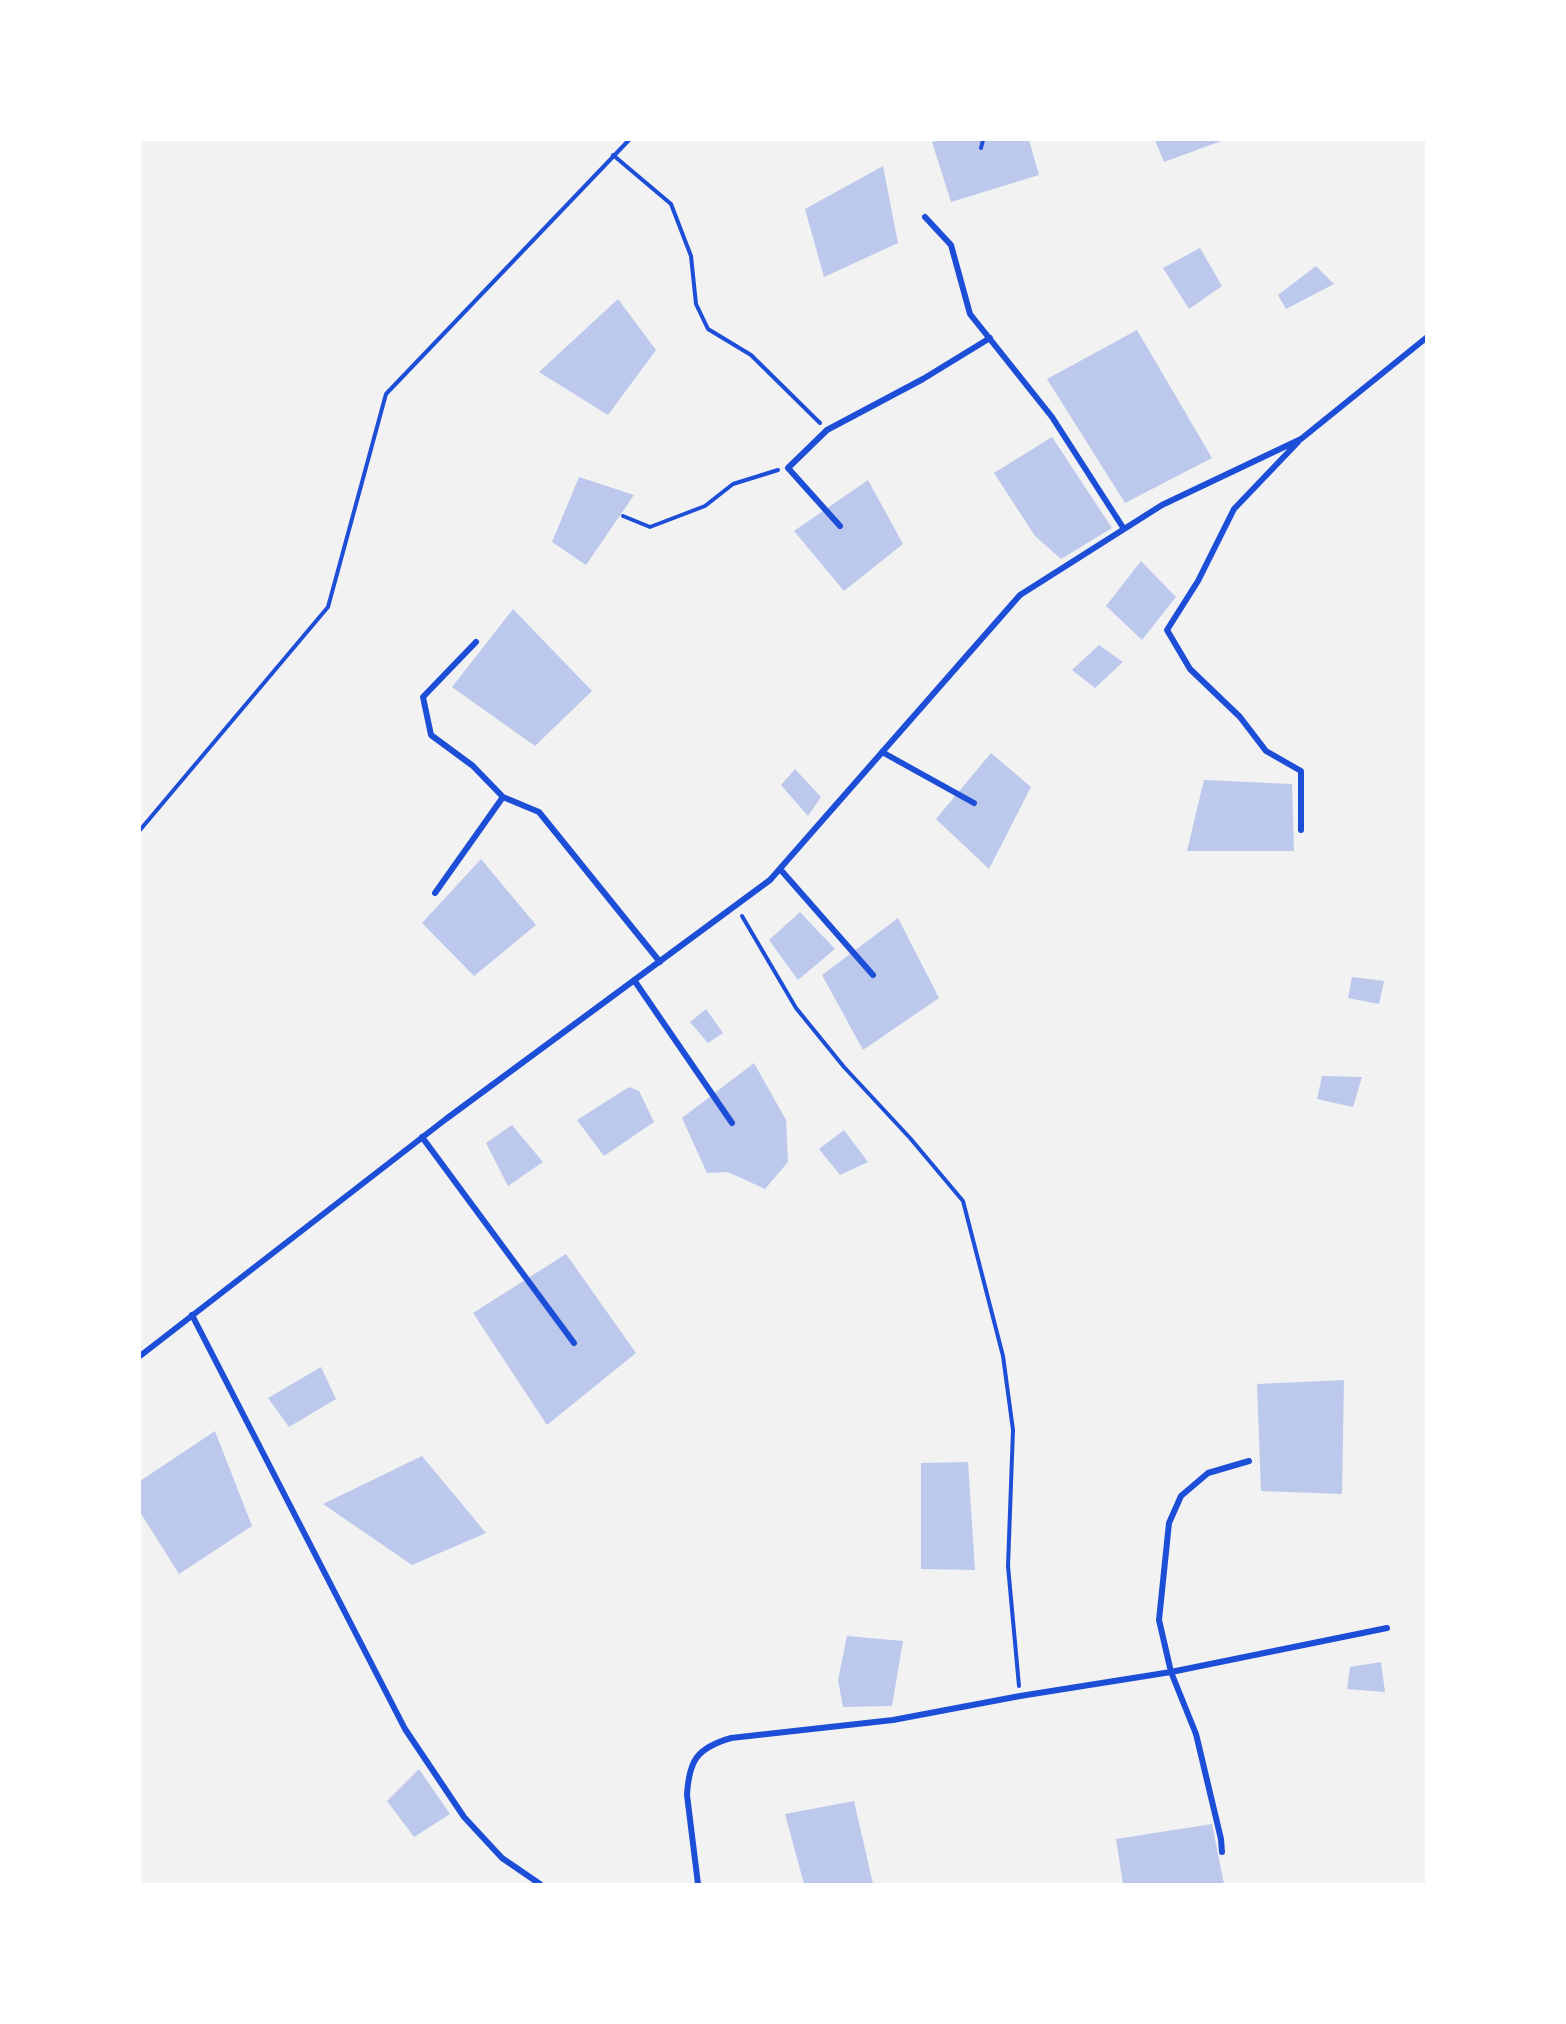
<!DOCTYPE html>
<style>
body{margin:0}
#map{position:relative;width:1566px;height:2024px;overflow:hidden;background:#f2f2f2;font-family:Montserrat,sans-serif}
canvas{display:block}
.frame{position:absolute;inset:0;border:141px solid #fff;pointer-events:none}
</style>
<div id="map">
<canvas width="1566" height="2024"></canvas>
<div class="frame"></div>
</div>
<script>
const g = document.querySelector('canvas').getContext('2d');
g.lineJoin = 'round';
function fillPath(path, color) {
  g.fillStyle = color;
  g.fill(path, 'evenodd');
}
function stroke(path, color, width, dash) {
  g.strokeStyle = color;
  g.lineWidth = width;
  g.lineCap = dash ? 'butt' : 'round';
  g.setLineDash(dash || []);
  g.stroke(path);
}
fillPath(new Path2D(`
 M940,140H1029L1039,175L951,202L932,142Z
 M1155,140H1224L1164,162Z
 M883,166L898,243L824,277L805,209Z
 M1200,248L1222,286L1189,309L1163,268Z
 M1316,266L1334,284L1286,309L1278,295Z
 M618,299L656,350L608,415L539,372Z
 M1137,330L1212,458L1125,503L1047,379Z
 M1052,437L1112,528L1061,559L1035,536L994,473Z
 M579,477L634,495L586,565L552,542Z
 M868,480L903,544L844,591L794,531Z
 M1141,561L1176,597L1142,640L1106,606Z
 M513,609L592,691L535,746L452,687Z
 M1099,645L1123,662L1095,688L1072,670Z
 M991,753L1031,787L989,869L936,819Z
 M795,769L821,797L808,816L781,785Z
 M1204,780L1292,784L1294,851H1187Z
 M481,859L536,925L474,976L422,923Z
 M800,912L835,949L798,980L769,940Z
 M898,918L939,998L863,1050L822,975Z
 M1352,977L1384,981L1379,1004L1348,998Z
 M706,1009L723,1033L708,1043L690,1022Z
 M754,1063L786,1120L788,1162L765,1189L728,1172L707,1173L682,1118Z
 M1322,1076L1362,1077L1353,1107L1317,1099Z
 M629,1087L639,1091L654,1122L604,1156L577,1120Z
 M512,1125L543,1162L508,1186L486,1143Z
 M844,1130L868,1162L840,1175L819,1149Z
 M566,1254L636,1353L547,1425L473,1313Z
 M321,1367L336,1399L289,1427L268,1398Z
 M1344,1380L1342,1494L1261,1491L1257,1384Z
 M215,1431L252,1526L179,1574L140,1512V1481Z
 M422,1456L486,1533L412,1565L323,1504Z
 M968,1462L975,1570L921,1569V1463Z
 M847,1636L903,1641L892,1706L843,1707L838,1680Z
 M1381,1662L1385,1692L1347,1689L1350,1667Z
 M419,1769L450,1814L414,1837L387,1801Z
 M854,1801L873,1884H804L785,1814Z
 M1212,1824L1224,1884H1123L1116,1839Z`), '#bdc9ec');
stroke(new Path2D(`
 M981,148L983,140
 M613,155L671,204L691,256L696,304L708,329L751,355L820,423
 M623,516L650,527L705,506L733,484L778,470
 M140,830L328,607L386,394L629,140
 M742,916L796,1008L844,1067L910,1138L963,1201L1003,1356L1013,1430L1008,1566L1019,1686`), '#1d4ed8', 4);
stroke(new Path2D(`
 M925,217L951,245L970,314L1052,417L1124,529
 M1298,442L1234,509L1198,581L1167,630L1190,669L1240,717L1266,751L1301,771V830
 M840,526L788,468L827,430L923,379L990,338
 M476,642L423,697L431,735L473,766L503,797L539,812L660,962
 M882,752L974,803
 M780,869L873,975
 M435,893L503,797
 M634,980L732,1123
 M422,1137L574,1343
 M192,1315L405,1729L464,1817L502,1858L540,1884
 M140,1356L446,1119L770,880L1020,595L1162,505L1301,439L1426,338
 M1222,1852L1221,1839L1196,1734L1171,1672L1159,1620L1169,1523L1181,1496L1208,1473L1249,1461
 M698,1884L687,1795C689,1760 697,1748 731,1738L893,1720L1020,1696L1171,1672L1387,1628`), '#1d4ed8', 6);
</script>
